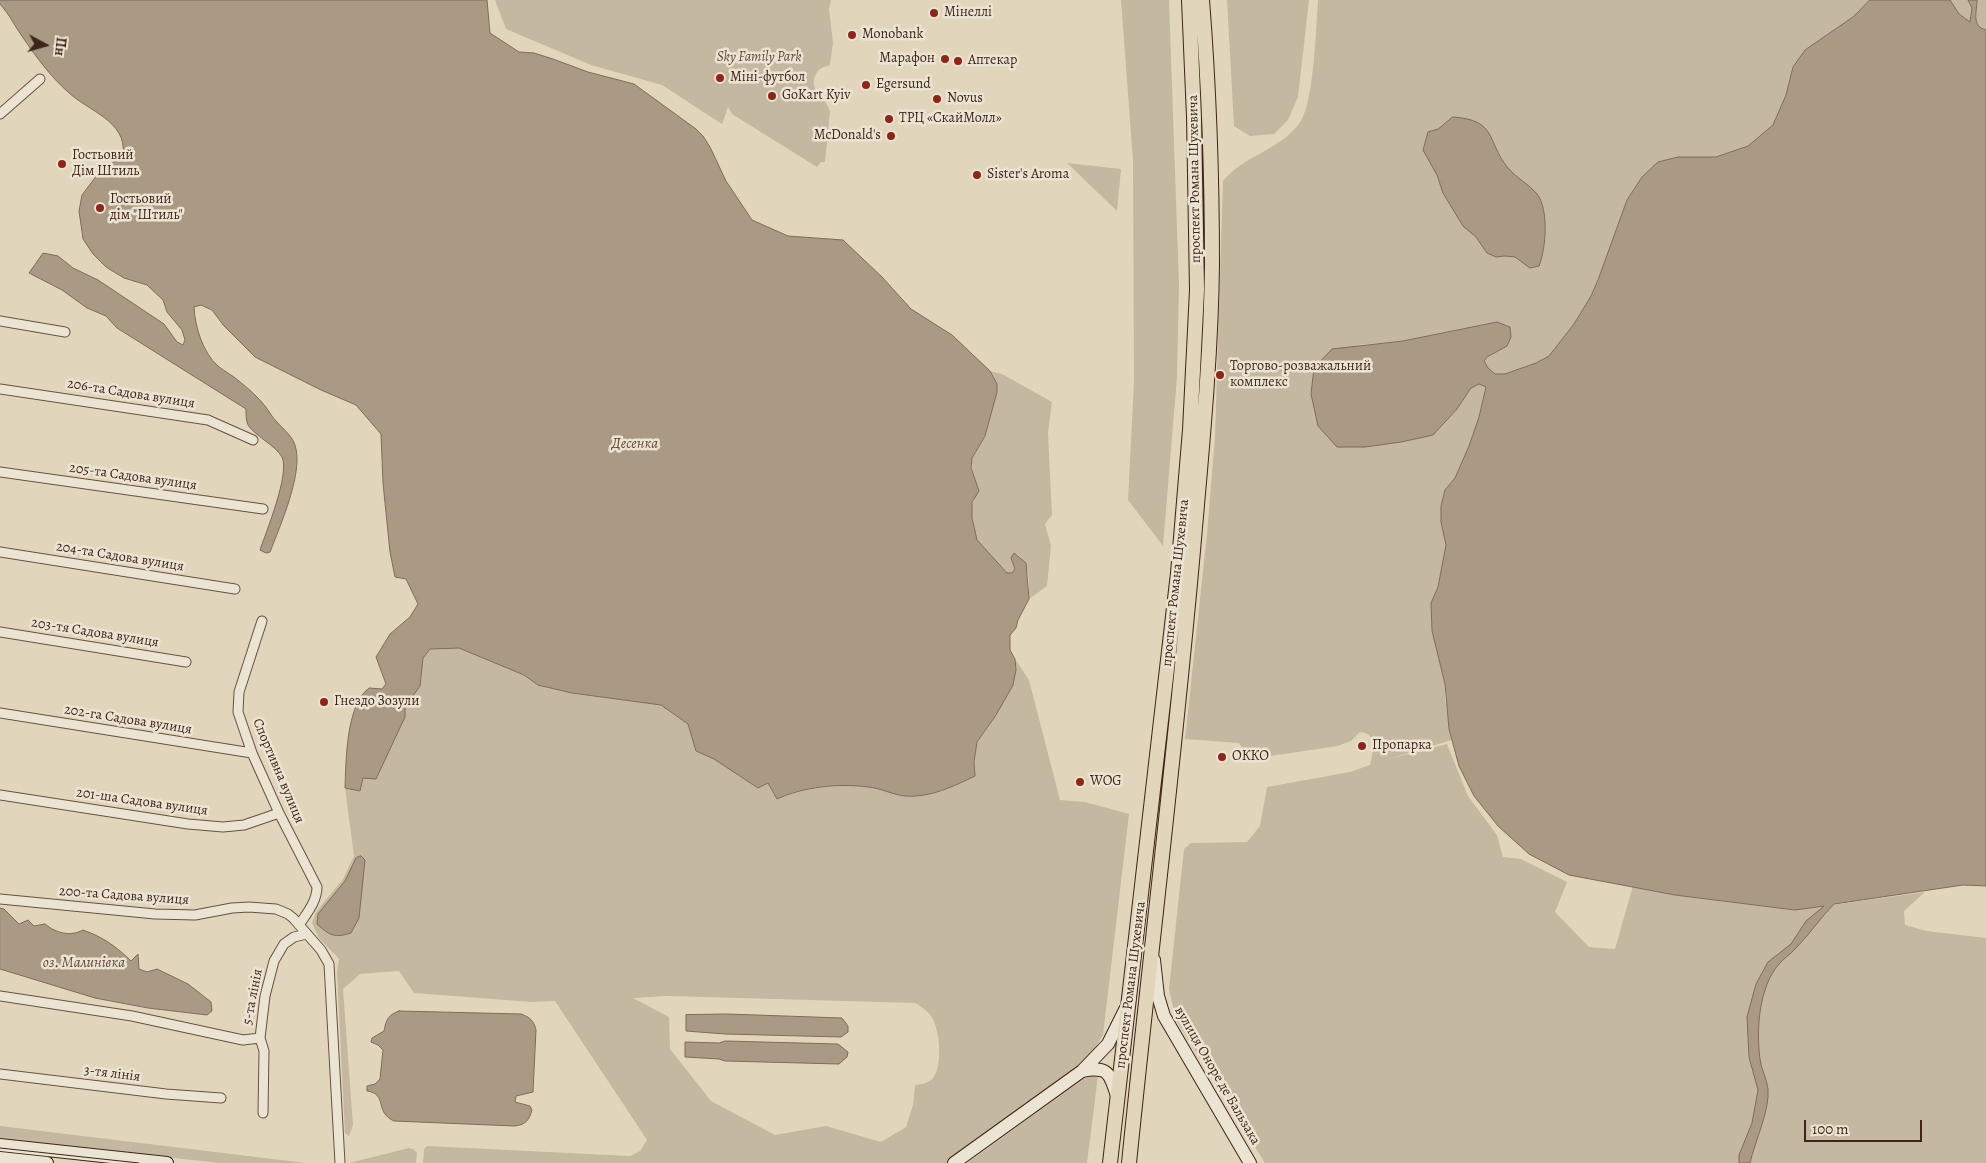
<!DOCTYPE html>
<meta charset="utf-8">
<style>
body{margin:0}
#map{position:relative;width:1986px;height:1163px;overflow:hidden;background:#e1d6bc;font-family:Alegreya,serif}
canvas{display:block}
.north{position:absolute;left:20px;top:20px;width:50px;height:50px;-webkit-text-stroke:4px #ece4d3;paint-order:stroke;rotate:96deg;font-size:14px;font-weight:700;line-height:20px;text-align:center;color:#3e2518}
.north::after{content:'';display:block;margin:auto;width:18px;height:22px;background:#3e2518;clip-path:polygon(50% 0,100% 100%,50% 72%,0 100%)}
.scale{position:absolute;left:1804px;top:1120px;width:118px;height:22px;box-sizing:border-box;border:2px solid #3e2518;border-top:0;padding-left:6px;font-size:15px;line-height:18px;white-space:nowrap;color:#3e2518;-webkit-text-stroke:4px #ece4d3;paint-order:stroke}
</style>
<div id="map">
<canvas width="1986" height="1163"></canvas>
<div class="north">Пн</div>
<div class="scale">100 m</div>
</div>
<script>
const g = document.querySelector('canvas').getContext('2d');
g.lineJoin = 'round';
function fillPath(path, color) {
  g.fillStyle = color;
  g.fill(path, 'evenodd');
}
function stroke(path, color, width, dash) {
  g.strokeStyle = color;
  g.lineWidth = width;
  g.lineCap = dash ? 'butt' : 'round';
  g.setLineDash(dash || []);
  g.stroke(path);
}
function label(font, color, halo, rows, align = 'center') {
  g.font = font + ' Alegreya,serif';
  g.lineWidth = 5;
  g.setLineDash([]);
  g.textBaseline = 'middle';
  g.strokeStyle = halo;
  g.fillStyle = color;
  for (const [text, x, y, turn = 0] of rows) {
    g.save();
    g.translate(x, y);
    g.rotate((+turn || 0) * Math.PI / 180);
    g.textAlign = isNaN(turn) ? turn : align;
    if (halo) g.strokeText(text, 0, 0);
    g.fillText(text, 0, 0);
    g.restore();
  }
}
fillPath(new Path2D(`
 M495,0H831L829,9L833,43L830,65C822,67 818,69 815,76C809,92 826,98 830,111L825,162H821L817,167L732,114L728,107L722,124L662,85L591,65L506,29Z
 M1121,0H1169L1179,285L1177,377L1163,546L1128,500L1134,382L1133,161Z
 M1227,0H1309L1298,97L1288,120L1274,134L1250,136L1234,126Z
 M1318,0H1870L1853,17L1805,50L1793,67L1786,95L1773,125L1748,146L1716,157H1678L1658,162L1642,177L1627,200L1598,280L1591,296L1574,324L1549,356L1536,363L1505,374H1495L1488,368L1484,362L1487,357L1494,352L1510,327L1497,322L1403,341L1358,345L1433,435L1457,409L1471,388L1479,384L1486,387L1479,417L1469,446L1455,478L1445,490L1441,506V522L1446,545L1438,587L1431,603L1432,631L1445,684V699L1452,740L1389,759L1447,744L1468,796L1497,835L1503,857L1521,859L1567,882L1555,912L1589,947L1615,949L1633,886L1675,895L1795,910L1925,892L1904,911L1905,925L1927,931L1986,938V1163H1265L1176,1020L1174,1011L1169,989L1184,849L1191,843L1247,842L1260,826L1267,787L1350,772L1370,765C1373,752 1378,733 1360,732L1351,741L1338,746L1250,759L1239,743L1185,739L1207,534L1215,437L1223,181C1241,160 1258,157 1279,142C1288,137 1295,129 1301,121C1314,98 1316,29 1318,0Z
 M1950,0H1968L1972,8L1970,22L1959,14Z
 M1977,0H1986V30C1972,26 1976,12 1977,0Z
 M1067,163L1121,169L1117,211Z
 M990,371L1002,374L1052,402L1048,433L1052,515L1045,524L1051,546L1047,586L1029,599C1029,581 1031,568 1018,555L1011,558L1015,569L1012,573H1007L977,540L972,518V458L985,436L997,384Z
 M431,648H459L524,675L538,685L572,693L661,705L688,724L696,751L714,759L758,788L768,783L777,799C802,788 841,783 868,787C880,788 893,795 905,796C930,798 954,786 975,776L974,762L977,742L996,715L1016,670L1015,659L1029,680L1060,800L1085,802L1129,814L1103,1035L1091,1054L1079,1066L957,1163H423L424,1149L427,1146L630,1156L640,1151L647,1140L555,1001L532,1002L414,993L399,971L360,974L343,989L353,1125L349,1136L345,1133L337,972L339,959L319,938L312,923L316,912L343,879L354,856L345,788L360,791L363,778L405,717L404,707L420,686L423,658ZM668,996L916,1003C921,1007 928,1011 931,1016C940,1028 943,1066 933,1078C928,1084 921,1084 915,1085L913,1105L906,1127L881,1142L826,1126L775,1135L711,1101L670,1049L669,1017L633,998Z
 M1089,1075L1098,1076L1087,1163H967Z
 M0,1126L306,1163H220L0,1139Z
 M409,1148L413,1149L417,1153L416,1163H349Z`), '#c5b8a0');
const water = new Path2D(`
 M0,0H487L490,33L519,52L534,53L553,59L588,72L634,84L696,129L703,136L710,147L726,181L752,220L788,236L843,240L882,277L911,309L952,335L990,371L997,384V392L985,436L972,458L971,468L979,491L972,502V518L977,540L1007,573H1012L1015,569L1011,558L1014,553L1026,563L1029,599L1018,620L1016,628L1010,635V650L1015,659L1016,670L1013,685L996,715L977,742L974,762L975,776C954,786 930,798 905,796C893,795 881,788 868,787C839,783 803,787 777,799L768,783L758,788L714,759L696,751L688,724L661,705L572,693L538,685L524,675L459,648L430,649L423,658L420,686L405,707V717L376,779L363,778L360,791L345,788C346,761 346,705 369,688L382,689L386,684L376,657L390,634L410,617L418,604L406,579L395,577L390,552L383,483L381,434L356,405L321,390L255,357L224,326L212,310L201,305L194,307C195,327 203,353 218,366C225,372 234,376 240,382C249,389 258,397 265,406C269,411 272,417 276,421C284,430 294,437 296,449C302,476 280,526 270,552L266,553L260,550C266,532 290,474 282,457C276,446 254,435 248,425C246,421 246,414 246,409L117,328L106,316L87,308L62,290L29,273L43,253L58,256L73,268L98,280L164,324L177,342L183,345L185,340L182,330L167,312L163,300L147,285L124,278L106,267L93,254L83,239L79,211L82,195L97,175L123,154C127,121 88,111 68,92C51,77 36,57 24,39C15,27 10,15 0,4Z
 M1870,0H1950L1959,14L1970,22L1972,8L1968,0H1977C1977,12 1971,26 1986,30V886L1963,885L1834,904C1820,918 1810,934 1796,948C1791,954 1784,958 1779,964C1759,987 1756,1029 1760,1059C1761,1069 1767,1079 1768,1089C1770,1110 1755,1141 1750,1163H1739V1155L1752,1123L1758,1090L1749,1057L1747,1017L1756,984L1768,962L1791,944L1806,921L1824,906L1795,910L1675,895L1569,875L1529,854L1498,826L1474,796L1459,766L1449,729L1445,684L1432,631L1431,603L1438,587L1446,545L1441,522V506L1445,490L1455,478L1469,446L1479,417L1486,387L1479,384L1471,388L1457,409L1433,435L1401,442L1365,447H1337L1318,426L1311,394L1314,368L1332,349L1403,341L1497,322L1510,327L1511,337L1507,346L1487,357L1484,361L1488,368L1495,374H1505L1536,363L1549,356L1574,324L1591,296L1598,280L1627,200L1642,177L1658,162L1678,157H1716L1748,146L1773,125L1786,95L1793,67L1805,50L1853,17Z
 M1453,117C1498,120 1486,141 1508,168C1516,178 1529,184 1537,194C1549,209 1546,249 1539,266L1530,268L1515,257L1505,256L1496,257L1487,253L1476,237L1463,226L1443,193L1437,175L1423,150L1428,132L1438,129Z
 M361,856L365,860L359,918L351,933C335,938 330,936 317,924L318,914L345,881L356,858Z
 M0,908L4,909L19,924L28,920L34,926L45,924C56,933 70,937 83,930C103,937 117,947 131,961L138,954L139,969L147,972L157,969L188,984L211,1002L212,1011L207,1015L148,1008L95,998L0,969Z
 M399,1011L521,1014C530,1017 534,1021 536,1030L533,1092L516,1096L515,1102L530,1106L532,1110C529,1121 525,1125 514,1126L394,1121C374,1112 388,1094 367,1091V1086L375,1084L380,1079L383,1050L378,1045L371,1042L372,1038L384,1031C386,1020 388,1015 399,1011Z
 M727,1014L842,1018L848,1026V1032L841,1037L725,1034L686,1031V1015Z
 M725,1041L838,1044L848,1052L847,1057L839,1064L725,1061L719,1059L685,1057V1042L719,1043Z`);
fillPath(water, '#aa9a84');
stroke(water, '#7f6b59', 1);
const minor = new Path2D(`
 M0,114L40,79
 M0,321L65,332
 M0,389L208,420L253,440
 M0,472L263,509
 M0,552L235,589
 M262,621L239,692L238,712L252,753L279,813L317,887C317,901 307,913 299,925
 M0,632L186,662
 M0,713L252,753
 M0,795L188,824L223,827L244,825L279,813
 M0,899L155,914L195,915L232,908L249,907L276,909L288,914L293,918L321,950L329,964L340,1163
 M0,996L132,1016L243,1040L260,1038
 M0,1074L166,1094L221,1098
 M263,1113L264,1051L260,1038L265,996L274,961L284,944L294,937L307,934`);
const secondary = new Path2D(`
 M1154,960L1158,996L1164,1016L1250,1163
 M1082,1071C1108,1066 1110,1073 1117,1096
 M0,1145L167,1163
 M0,1158L47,1163
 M954,1163L1082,1071L1108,1044L1126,1008`);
const primary = new Path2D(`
 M1110,1163L1178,573L1190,430L1197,290L1194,117L1189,0
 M1129,1163C1150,955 1176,747 1194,539C1202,447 1211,356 1212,264C1212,176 1209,88 1202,0`);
stroke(minor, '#675141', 11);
stroke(secondary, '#3e2518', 14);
stroke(primary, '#3e2518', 16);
stroke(minor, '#ece4d3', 9);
stroke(secondary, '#ece4d3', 12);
stroke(primary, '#e1d6bc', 14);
stroke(new Path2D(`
 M0,1148L139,1163`), '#3e2518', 1);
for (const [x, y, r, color] of [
 [934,13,5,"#8f2418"],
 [852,35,5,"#8f2418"],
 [945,59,5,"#8f2418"],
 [958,61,5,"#8f2418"],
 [720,78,5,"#8f2418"],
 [866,85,5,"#8f2418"],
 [772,96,5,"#8f2418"],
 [937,99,5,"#8f2418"],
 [889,119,5,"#8f2418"],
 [891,136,5,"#8f2418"],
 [62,164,5,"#8f2418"],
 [977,175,5,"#8f2418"],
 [100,208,5,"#8f2418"],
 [1220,375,5,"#8f2418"],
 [324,702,5,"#8f2418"],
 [1362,746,5,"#8f2418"],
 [1222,757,5,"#8f2418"],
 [1080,782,5,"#8f2418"]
]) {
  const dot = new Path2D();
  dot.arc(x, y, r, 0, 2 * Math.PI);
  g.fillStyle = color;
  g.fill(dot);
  stroke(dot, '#ece4d3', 2);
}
label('14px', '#3e2518', '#ece4d3', [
 ["Мінеллі",944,13],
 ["Monobank",862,35],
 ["Марафон",935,59,"right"],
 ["Аптекар",968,61],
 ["Міні-футбол",730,78],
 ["Egersund",876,85],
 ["GoKart Kyiv",782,96],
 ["Novus",947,99],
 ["ТРЦ «СкайМолл»",899,119],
 ["McDonald's",881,136,"right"],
 ["Гостьовий",72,156],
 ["Дім Штиль",72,172],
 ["Sister's Aroma",987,175],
 ["Гостьовий",110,200],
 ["дім \"Штиль\"",110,216],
 ["Торгово-розважальний",1230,367],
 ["комплекс",1230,383],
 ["Гнездо Зозули",334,702],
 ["Пропарка",1372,746],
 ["ОККО",1232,757],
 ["WOG",1090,782]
], 'left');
label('italic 14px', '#604a3a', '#ece4d3', [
 ["Sky Family Park",759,58]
]);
label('14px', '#3e2518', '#ece4d3', [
 ["проспект Романа Шухевича",1195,179,-91],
 ["206-та Садова вулиця",131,394,9],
 ["205-та Садова вулиця",133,477,8],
 ["204-та Садова вулиця",120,557,9],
 ["проспект Романа Шухевича",1176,583,-84],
 ["203-тя Садова вулиця",95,633,9],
 ["202-га Садова вулиця",128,720,9],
 ["Спортивна вулиця",278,771,67],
 ["201-ша Садова вулиця",142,802,8],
 ["200-та Садова вулиця",124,896,4],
 ["проспект Романа Шухевича",1131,985,-83],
 ["5-та лінія",253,997,-79],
 ["3-тя лінія",112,1074,7],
 ["вулиця Оноре де Бальзака",1217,1076,60]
]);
label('italic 15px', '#5e4838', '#ece4d3', [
 ["Десенка",635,444],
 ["оз. Малинівка",84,963]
]);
</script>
